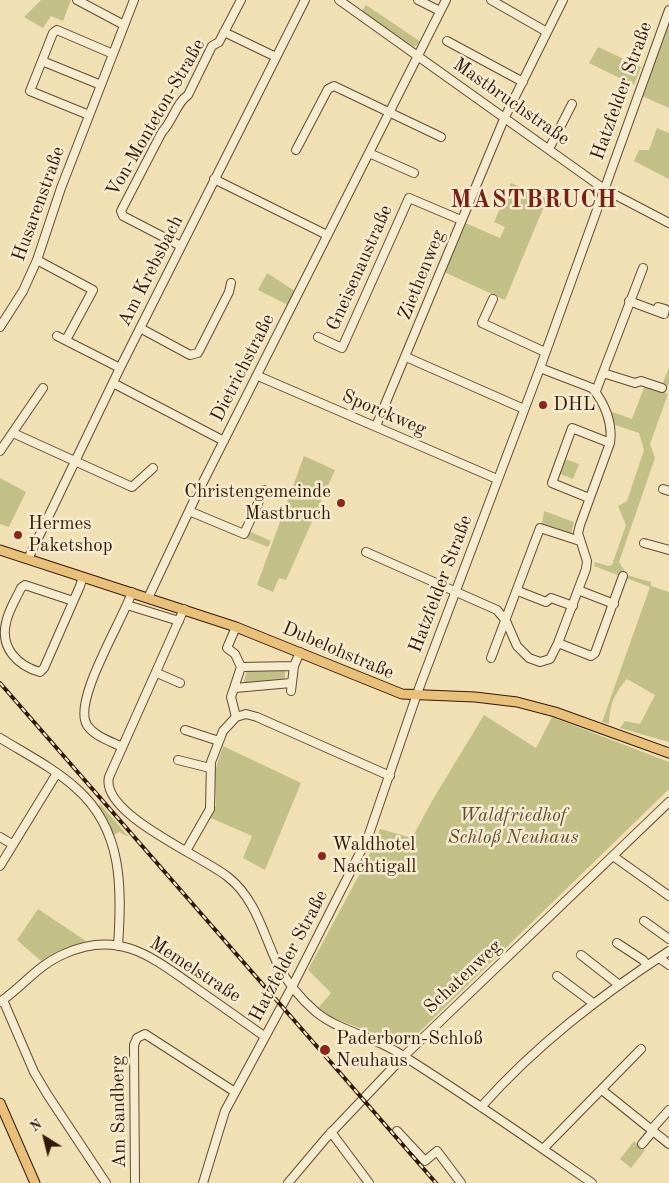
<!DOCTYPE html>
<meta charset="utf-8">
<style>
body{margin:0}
#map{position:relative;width:669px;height:1183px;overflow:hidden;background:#f0e0b3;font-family:"Old Standard TT",serif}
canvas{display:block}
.north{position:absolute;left:20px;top:1113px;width:50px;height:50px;-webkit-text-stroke:4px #f5ebce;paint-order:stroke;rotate:324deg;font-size:14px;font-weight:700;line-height:20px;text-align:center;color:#33180a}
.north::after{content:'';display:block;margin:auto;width:18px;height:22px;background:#33180a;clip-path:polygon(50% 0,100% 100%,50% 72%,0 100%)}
</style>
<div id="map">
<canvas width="669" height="1183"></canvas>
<div class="north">N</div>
</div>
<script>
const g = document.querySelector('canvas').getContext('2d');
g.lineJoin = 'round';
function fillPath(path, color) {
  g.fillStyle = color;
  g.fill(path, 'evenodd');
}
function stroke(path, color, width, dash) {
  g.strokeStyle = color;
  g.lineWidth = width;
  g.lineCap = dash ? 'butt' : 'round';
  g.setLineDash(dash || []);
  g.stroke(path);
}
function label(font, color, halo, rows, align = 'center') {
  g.font = font + ' "Old Standard TT",serif';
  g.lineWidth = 5;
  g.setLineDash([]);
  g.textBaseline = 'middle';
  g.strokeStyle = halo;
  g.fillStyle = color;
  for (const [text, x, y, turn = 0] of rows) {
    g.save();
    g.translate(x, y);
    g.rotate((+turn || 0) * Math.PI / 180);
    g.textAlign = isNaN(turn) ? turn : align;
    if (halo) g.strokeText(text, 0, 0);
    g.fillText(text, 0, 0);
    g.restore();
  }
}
fillPath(new Path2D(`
 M41,0H71L63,21L51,16L43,28L24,17Z
 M366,5L421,42L414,47L361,12Z
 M669,22V108L642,96Z
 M598,47L641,67L634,85L589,63Z
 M657,128L669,133V179L634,161L639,150H649Z
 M511,183L547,199L505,300L444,272L465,223L500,238L505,227L494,222Z
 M267,273L295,291L288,305L258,290Z
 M669,367V382L665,393L668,394L650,444L655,458L619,562L627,575L651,582V586L669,592V742L620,728L625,721L640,724L655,695L627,679C614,694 610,704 609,724L602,722L650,587L594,566L595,562L608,566L612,565L626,525L618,506L627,501L644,450L639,433L615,425L610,411L632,419L645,385L660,391Z
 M304,456L335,470L286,580L279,578L273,592L257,585Z
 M565,459L579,464L573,479L560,474Z
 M0,478L26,492L9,527L0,524Z
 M544,511L574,522L571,534L542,524Z
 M249,531L271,541L268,547L246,538Z
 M285,669V683L243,685L247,670Z
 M484,715L536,748L552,717L669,762V789L407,1044H403L330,1017L318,1008L331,993L308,970L365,864L380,829L412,838L432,801Z
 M223,746L301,783L265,870L243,858L252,836L211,818L216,805L215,771Z
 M100,804L129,837L119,832L114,835L98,806Z
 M38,909L86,941L58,951L41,961L17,940Z
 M634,1141L645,1150L631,1168L620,1159Z`), '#c2c087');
const minor = new Path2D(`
 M77,0L124,25
 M339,0L604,189L669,223
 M418,0L440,11
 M491,0L547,32
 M224,32L276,57
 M447,41L523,82
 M42,61L101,85
 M89,115L30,91L53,33L57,30L113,54
 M549,149L572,104
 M296,150L328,89L334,86L441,137
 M369,153L414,173
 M214,179L327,235
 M181,246L123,216L121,211L162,132C173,121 176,103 188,95L212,46L219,42L241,0
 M37,260L93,290L66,340
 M493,299L482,323L545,352
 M629,301L664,314L665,309L658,307L656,311
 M0,327L23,291L37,260L61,188L134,0
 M140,328L190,355L198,353L229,292L231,283
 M57,336L120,368
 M318,337L342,348L409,198L461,220
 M406,357L524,409
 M603,373L635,383L641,381L662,388
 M258,376L497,479
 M113,383L224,441
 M596,391L643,268
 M376,426L504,119L563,0
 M13,433L132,487L153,468
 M0,451L43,388
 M663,489L669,491
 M589,498L552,483L572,428L610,443
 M189,511L244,534L264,490
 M644,543L669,550
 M366,552L497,610L506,621L517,646L529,658L540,662L550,659L558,643L586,569L587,561L578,533L580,525L610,443C613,424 605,403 592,388L540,368
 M28,559L120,368L305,0
 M578,590L614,604
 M518,591L546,602L551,598L573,606
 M148,598L198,492L446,0
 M73,601L25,585L21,588C16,599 8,611 6,623C0,648 18,666 40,672L44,668L80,586L83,577
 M127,605L179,621
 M184,609L109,777C100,814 202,856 228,877C256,899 263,934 278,965C287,982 301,999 316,1012C339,1031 372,1036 397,1052C463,1093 527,1138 592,1183
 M558,643L591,656L595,653L623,576
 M491,658L540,528L580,541
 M241,667L294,666
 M157,673L180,683
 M235,688L291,683
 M291,691L294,666L300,652
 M236,717L231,697L241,667L235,654L227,648L236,627
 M185,730L219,741
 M0,738C26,754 54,768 77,789C123,830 122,888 118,946
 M122,747C110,741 94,736 87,725C72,701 123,620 132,592
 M178,760L210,768
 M0,837L12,844
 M186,851L210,809L211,762L223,731L236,717L246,714L257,717L390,776
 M613,856L669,896
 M0,866L57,773
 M644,921L669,939
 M617,943L643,960L647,965
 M581,955L618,984
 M659,958L669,965
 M557,976L593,1003
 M3,1000L34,1072L47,1094L106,1183
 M0,1002C22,987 38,965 64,954C119,929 152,957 196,988C219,1004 241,1020 264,1036
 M602,1090L669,1144
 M481,1107C536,1045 600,996 669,951
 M651,1130L669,1110
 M397,1131L425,1161L437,1151L461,1183
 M331,1132L369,1183
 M642,1144L653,1131
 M543,1149L641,1049
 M135,1183L134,1045L137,1038L145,1034L235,1092
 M203,1183L225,1111L292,987L368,837L418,691L540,368L669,10
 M288,1183L326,1138L403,1057L669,802`);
const major = new Path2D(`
 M0,550L236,627L402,694L475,697L517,702L555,712L669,753
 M0,1103L35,1183`);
stroke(minor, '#624a34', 10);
stroke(major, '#33180a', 11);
stroke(minor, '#f5ebce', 8);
stroke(major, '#e8c07a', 9);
const rail = new Path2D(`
 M0,683L436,1183`);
stroke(rail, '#33180a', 4);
stroke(rail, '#f5ebce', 2, [5.5]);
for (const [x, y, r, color] of [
 [543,405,5,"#8f2418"],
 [341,503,5,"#8f2418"],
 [18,535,5,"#8f2418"],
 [322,856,5,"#8f2418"],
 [325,1050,6,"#8f2418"]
]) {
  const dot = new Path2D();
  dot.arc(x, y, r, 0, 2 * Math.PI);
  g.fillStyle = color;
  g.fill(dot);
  stroke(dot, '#f5ebce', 2);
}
label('19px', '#33180a', '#f5ebce', [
 ["Hatzfelder Straße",622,91,-70],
 ["Mastbruchstraße",511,102,35],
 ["Von-Monteton-Straße",156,118,-60],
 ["Husarenstraße",39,204,-70],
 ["Gneisenaustraße",360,268,-66],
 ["Am Krebsbach",151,271,-63],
 ["Ziethenweg",422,275,-68],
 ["Dietrichstraße",243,368,-63],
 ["Sporckweg",384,413,23],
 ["Hatzfelder Straße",441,584,-69],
 ["Dubelohstraße",338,651,23],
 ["Hatzfelder Straße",289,956,-62],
 ["Memelstraße",195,970,33],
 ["Schatenweg",463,977,-43],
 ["Am Sandberg",119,1112,-91]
]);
label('19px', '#33180a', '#f5ebce', [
 ["DHL",553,405],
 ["Christengemeinde",331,492,"right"],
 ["Mastbruch",331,514,"right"],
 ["Hermes",28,524],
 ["Paketshop",28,546],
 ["Waldhotel",332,845],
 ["Nachtigall",332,867],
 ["Paderborn-Schloß",336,1039],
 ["Neuhaus",336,1061]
], 'left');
label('italic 19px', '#5e4a30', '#f5ebce', [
 ["Waldfriedhof",513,816],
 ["Schloß Neuhaus",513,838]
]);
g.letterSpacing = '1px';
label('bold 24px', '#7a1f14', '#f5ebce', [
 ["MASTBRUCH",534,201]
]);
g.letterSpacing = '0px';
</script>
